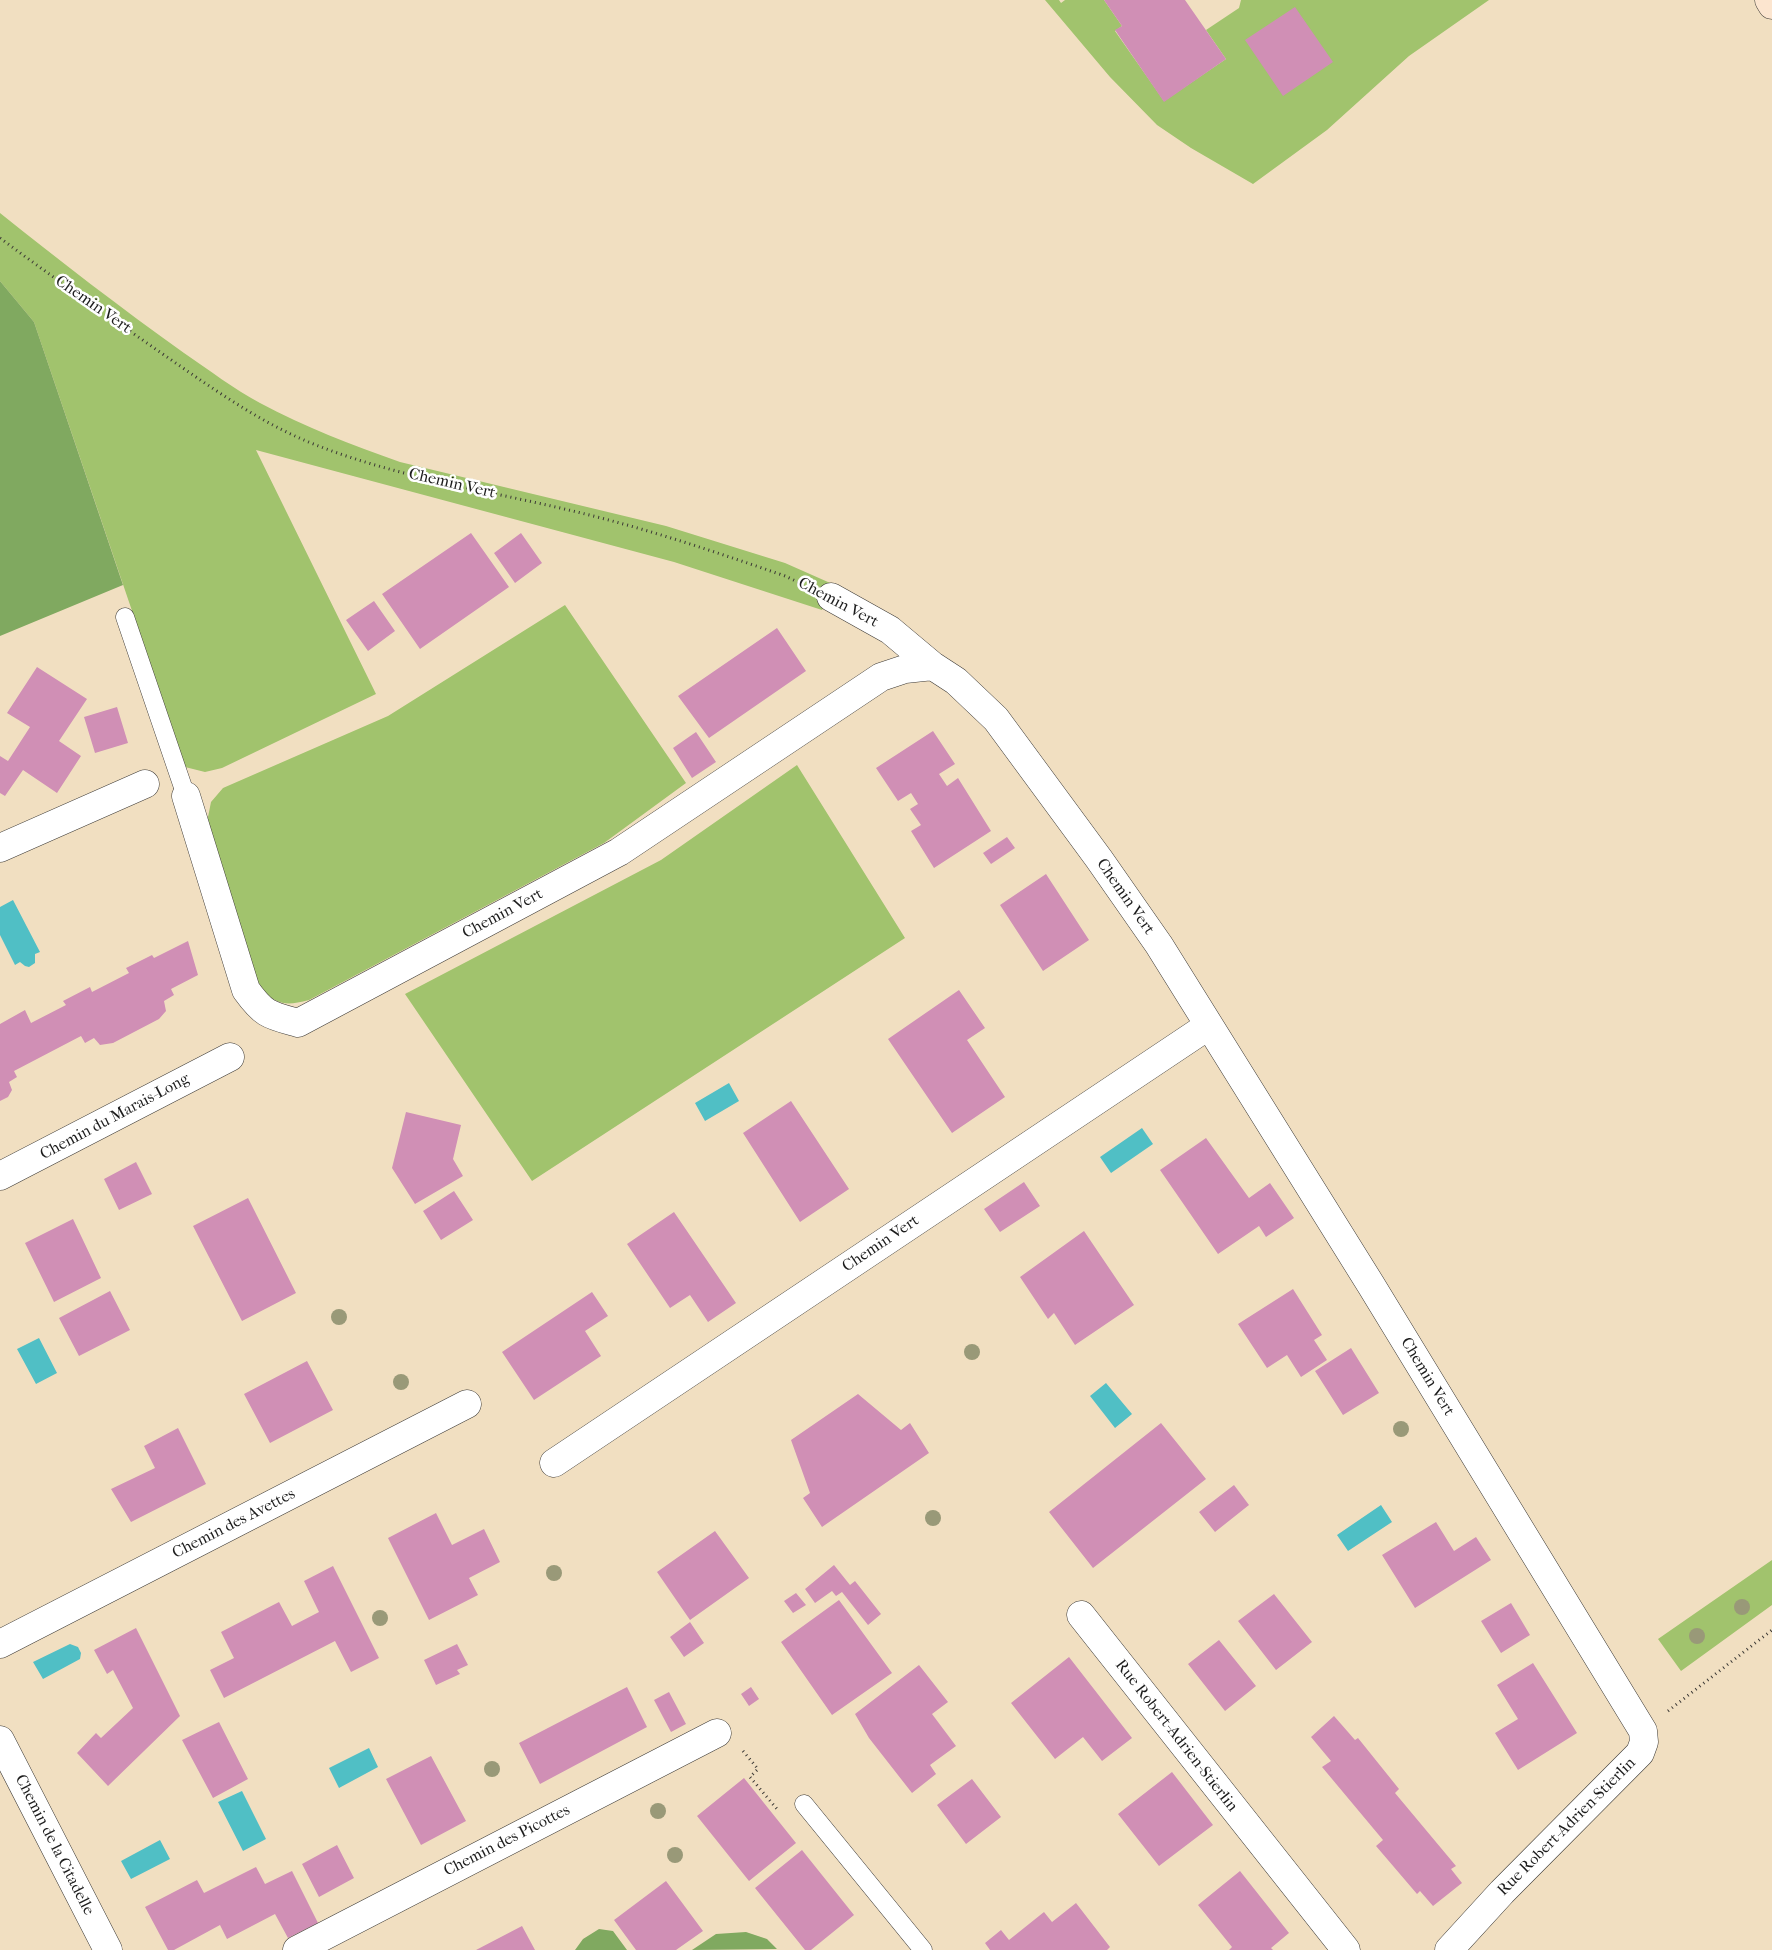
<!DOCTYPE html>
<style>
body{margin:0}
canvas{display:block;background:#f1dfc1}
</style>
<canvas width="1772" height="1950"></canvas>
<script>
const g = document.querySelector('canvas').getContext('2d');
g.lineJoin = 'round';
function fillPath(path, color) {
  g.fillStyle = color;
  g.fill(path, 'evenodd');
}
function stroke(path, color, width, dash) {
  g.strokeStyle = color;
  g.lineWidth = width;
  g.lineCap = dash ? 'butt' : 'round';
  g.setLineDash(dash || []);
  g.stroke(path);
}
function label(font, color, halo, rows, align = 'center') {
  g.font = font + ' "IM FELL French Canon",serif';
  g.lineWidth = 5;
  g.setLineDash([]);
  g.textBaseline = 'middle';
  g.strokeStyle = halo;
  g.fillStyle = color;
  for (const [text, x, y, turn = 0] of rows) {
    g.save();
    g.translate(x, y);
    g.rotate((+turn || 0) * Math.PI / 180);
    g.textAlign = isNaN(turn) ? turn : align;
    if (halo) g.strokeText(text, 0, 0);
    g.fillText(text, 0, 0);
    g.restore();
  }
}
fillPath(new Path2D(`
 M1045,0H1059L1061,3L1065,0H1104L1122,26L1115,31L1164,101L1226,59L1206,30L1239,8L1241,0H1489L1409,56L1327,130L1253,184L1191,148L1157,125L1110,77Z
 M0,213C60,261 121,308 184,353C209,370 234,389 260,403C305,427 352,445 400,462L666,526L785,563L837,586L822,610L674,562L256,450L376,694L222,768L205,772L185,767L34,322L0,281Z
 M565,605L686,783L604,843L309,1000C286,1006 280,1005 261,991L206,827L211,802L223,788L388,716Z
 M797,765L905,938L532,1181L405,994L661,860Z
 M1772,1560V1605L1681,1671L1658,1639Z`), '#a1c36d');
fillPath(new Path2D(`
 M0,281L34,322L123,585L0,636Z
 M599,1929L613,1931L627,1950H575L583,1939Z
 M746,1932L767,1939L777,1949L692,1950L716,1934Z`), '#80a960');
fillPath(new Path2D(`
 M13,900L40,952L35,954V963L29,967L25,966L20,962L15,965L0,935V907Z
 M729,1083L739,1101L705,1121L695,1103Z
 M1142,1128L1153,1144L1111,1173L1100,1157Z
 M39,1338L57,1373L36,1384L17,1349Z
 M1106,1383L1132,1414L1115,1428L1090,1396Z
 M1381,1505L1392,1522L1348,1551L1337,1535Z
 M70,1644L78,1647L81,1653L80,1659L43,1679L33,1662Z
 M369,1748L378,1767L339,1788L329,1768Z
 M242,1791L266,1839L243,1851L218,1802Z
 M160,1840L170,1859L131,1879L121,1861Z`), '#50bfc5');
fillPath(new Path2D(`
 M1104,0H1185L1226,59L1164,102L1115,30L1122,26Z
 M1295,7L1333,62L1283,96L1245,40Z
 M471,533L509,587L420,649L382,594Z
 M521,533L542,563L515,583L494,553Z
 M374,601L395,631L368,651L346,620Z
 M777,628L806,671L709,738L678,696Z
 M37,667L87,699L59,741L81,756L57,793L23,770L5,796L0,793V756L8,761L30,727L7,713Z
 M117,707L128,743L95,753L84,717Z
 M933,731L955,764L939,774L947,786L958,778L991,831L934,868L911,831L921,825L910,809L918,804L911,793L898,801L876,768Z
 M696,732L716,762L692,778L673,748Z
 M1007,837L1015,848L991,864L983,853Z
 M1046,874L1089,940L1043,971L1000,905Z
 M188,941L198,975L171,989L174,995L164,1001L166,1011L159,1019L113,1043L100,1045L94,1038L85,1043L81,1036L14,1071L17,1077L9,1082L12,1090L8,1097L0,1101V1024L25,1010L31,1023L66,1005L63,1001L90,987L92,992L129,973L126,968L152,955L154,958Z
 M959,990L985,1028L967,1040L1005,1097L952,1133L888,1039Z
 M791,1101L849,1189L800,1222L743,1133Z
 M406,1112L461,1125L453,1159L463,1176L415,1204L392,1168Z
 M1206,1138L1249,1198L1270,1183L1294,1218L1266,1237L1259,1226L1218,1254L1160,1170Z
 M136,1162L152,1194L119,1210L104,1179Z
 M1024,1182L1040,1206L1000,1232L984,1209Z
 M454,1191L473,1220L441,1240L423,1211Z
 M248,1198L296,1293L242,1321L193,1226Z
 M674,1212L736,1303L708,1322L690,1295L670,1308L627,1244Z
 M73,1219L101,1278L54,1302L25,1243Z
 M1084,1231L1134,1305L1075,1345L1054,1313L1048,1319L1020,1277Z
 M1293,1289L1322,1335L1314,1340L1327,1360L1301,1377L1287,1355L1267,1368L1238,1324Z
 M110,1291L130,1330L79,1356L59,1318Z
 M592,1292L608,1316L585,1331L601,1356L534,1400L502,1352Z
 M1351,1348L1379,1393L1343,1415L1315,1371Z
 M307,1361L333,1410L270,1443L244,1394Z
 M858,1394L901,1430L910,1423L929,1453L822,1527L803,1498L810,1493L791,1440Z
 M1161,1423L1206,1479L1093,1568L1049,1512Z
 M178,1428L206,1484L131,1522L111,1489L155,1468L144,1446Z
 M1234,1485L1249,1505L1215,1532L1199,1512Z
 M436,1513L452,1545L484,1529L500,1562L469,1578L478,1595L429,1620L388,1538Z
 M1436,1522L1454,1551L1476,1537L1491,1560L1415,1608L1382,1555Z
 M715,1531L749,1578L690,1620L657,1572Z
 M834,1565L850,1585L855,1581L881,1614L868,1625L842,1592L836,1596L832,1591L815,1603L805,1589Z
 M333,1566L379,1658L351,1672L335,1641L224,1698L210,1670L234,1658L221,1632L279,1602L292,1626L319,1612L304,1581Z
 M796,1593L806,1605L793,1613L784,1601Z
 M1274,1594L1312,1642L1276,1670L1238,1621Z
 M839,1600L892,1673L832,1715L781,1642Z
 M1511,1603L1530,1635L1501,1653L1481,1621Z
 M690,1622L704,1643L684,1657L670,1637Z
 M136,1628L180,1716L108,1786L77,1753L96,1733L101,1738L133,1708L113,1670L107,1674L94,1650Z
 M1219,1640L1256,1686L1225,1711L1188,1664Z
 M457,1644L468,1665L457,1670L460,1674L436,1685L424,1660Z
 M1069,1657L1132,1738L1102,1761L1083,1737L1055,1759L1011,1703Z
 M1533,1663L1577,1733L1518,1770L1495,1733L1518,1719L1497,1685Z
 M919,1665L948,1702L932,1714L956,1746L930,1765L936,1774L912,1793L869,1738L855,1714Z
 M627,1687L647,1727L540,1784L519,1743Z
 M751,1687L759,1699L749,1706L741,1694Z
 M669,1692L686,1724L671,1732L654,1700Z
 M1334,1716L1355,1740L1358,1738L1399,1789L1395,1793L1456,1866L1451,1869L1462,1883L1433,1906L1420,1891L1417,1894L1376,1846L1383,1840L1322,1767L1331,1761L1311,1737Z
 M219,1722L248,1779L213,1798L182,1740Z
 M431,1756L466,1821L421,1845L386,1779Z
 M1172,1772L1213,1825L1159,1866L1118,1814Z
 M744,1778L796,1843L749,1881L697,1816Z
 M972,1779L1001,1817L966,1844L937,1805Z
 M337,1845L354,1878L319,1897L302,1864Z
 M802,1850L854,1915L811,1950H805L755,1888Z
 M256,1867L265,1884L292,1871L318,1923L288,1938L275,1914L227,1939L220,1925L174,1950H168L145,1907L197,1880L204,1893Z
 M1240,1871L1289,1933L1271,1948L1273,1950H1229L1232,1947L1198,1905Z
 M666,1881L703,1931L676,1950H636L614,1920Z
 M1076,1903L1110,1947L1107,1950H990L985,1943L1001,1930L1009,1940L1044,1912L1052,1922Z
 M522,1926L535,1950H476Z`), '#d08fb5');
const service = new Path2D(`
 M125,617L186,796
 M804,1804L923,1950`);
const minor = new Path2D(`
 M831,597L890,630L933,666
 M186,796L246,990C264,1015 269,1015 298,1023L619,852L881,677L905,669L933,666L956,681L996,719L1099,859L1159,945L1371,1285L1643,1731L1644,1742L1640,1753L1502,1892L1449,1950
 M0,848L145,784
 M0,1176L230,1057
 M554,1463L1208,1026
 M1081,1615L1346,1950
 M0,1644L467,1404
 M0,1740L108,1950
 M297,1950L717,1733`);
const secondary = new Path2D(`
 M1769,0L1772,5`);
stroke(service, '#3c3935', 19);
stroke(minor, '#3c3935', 29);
stroke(secondary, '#3c3935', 29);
stroke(new Path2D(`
 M0,238C55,279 111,318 167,357C215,390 262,424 316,445C400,478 490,491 577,512C648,529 716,552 785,576L802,584
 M1668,1711L1772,1630
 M743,1751L758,1769L750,1777L777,1809`), '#3c3935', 3, [1, 4]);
stroke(service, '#fff', 18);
stroke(minor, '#fff', 28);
stroke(secondary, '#fce5cf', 28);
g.fillStyle = '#999978';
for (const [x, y] of [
 [339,1317],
 [972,1352],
 [401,1382],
 [1401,1429],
 [933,1518],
 [554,1573],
 [1742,1607],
 [380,1618],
 [1697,1636],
 [492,1769],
 [658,1811],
 [675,1855]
]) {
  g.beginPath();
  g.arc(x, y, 8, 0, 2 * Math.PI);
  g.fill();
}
label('16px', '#1c1c1c', '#fff', [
 ["Chemin Vert",93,305,35],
 ["Chemin Vert",452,484,13],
 ["Chemin Vert",838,603,28],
 ["Chemin Vert",1125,897,55],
 ["Chemin Vert",503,914,-28],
 ["Chemin du Marais-Long",115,1117,-28],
 ["Chemin Vert",881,1244,-34],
 ["Chemin Vert",1427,1377,59],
 ["Chemin des Avettes",234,1524,-27],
 ["Rue Robert-Adrien-Stierlin",1176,1736,52],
 ["Rue Robert-Adrien-Stierlin",1567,1827,-45],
 ["Chemin des Picottes",507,1841,-27],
 ["Chemin de la Citadelle",54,1845,63]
]);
</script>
